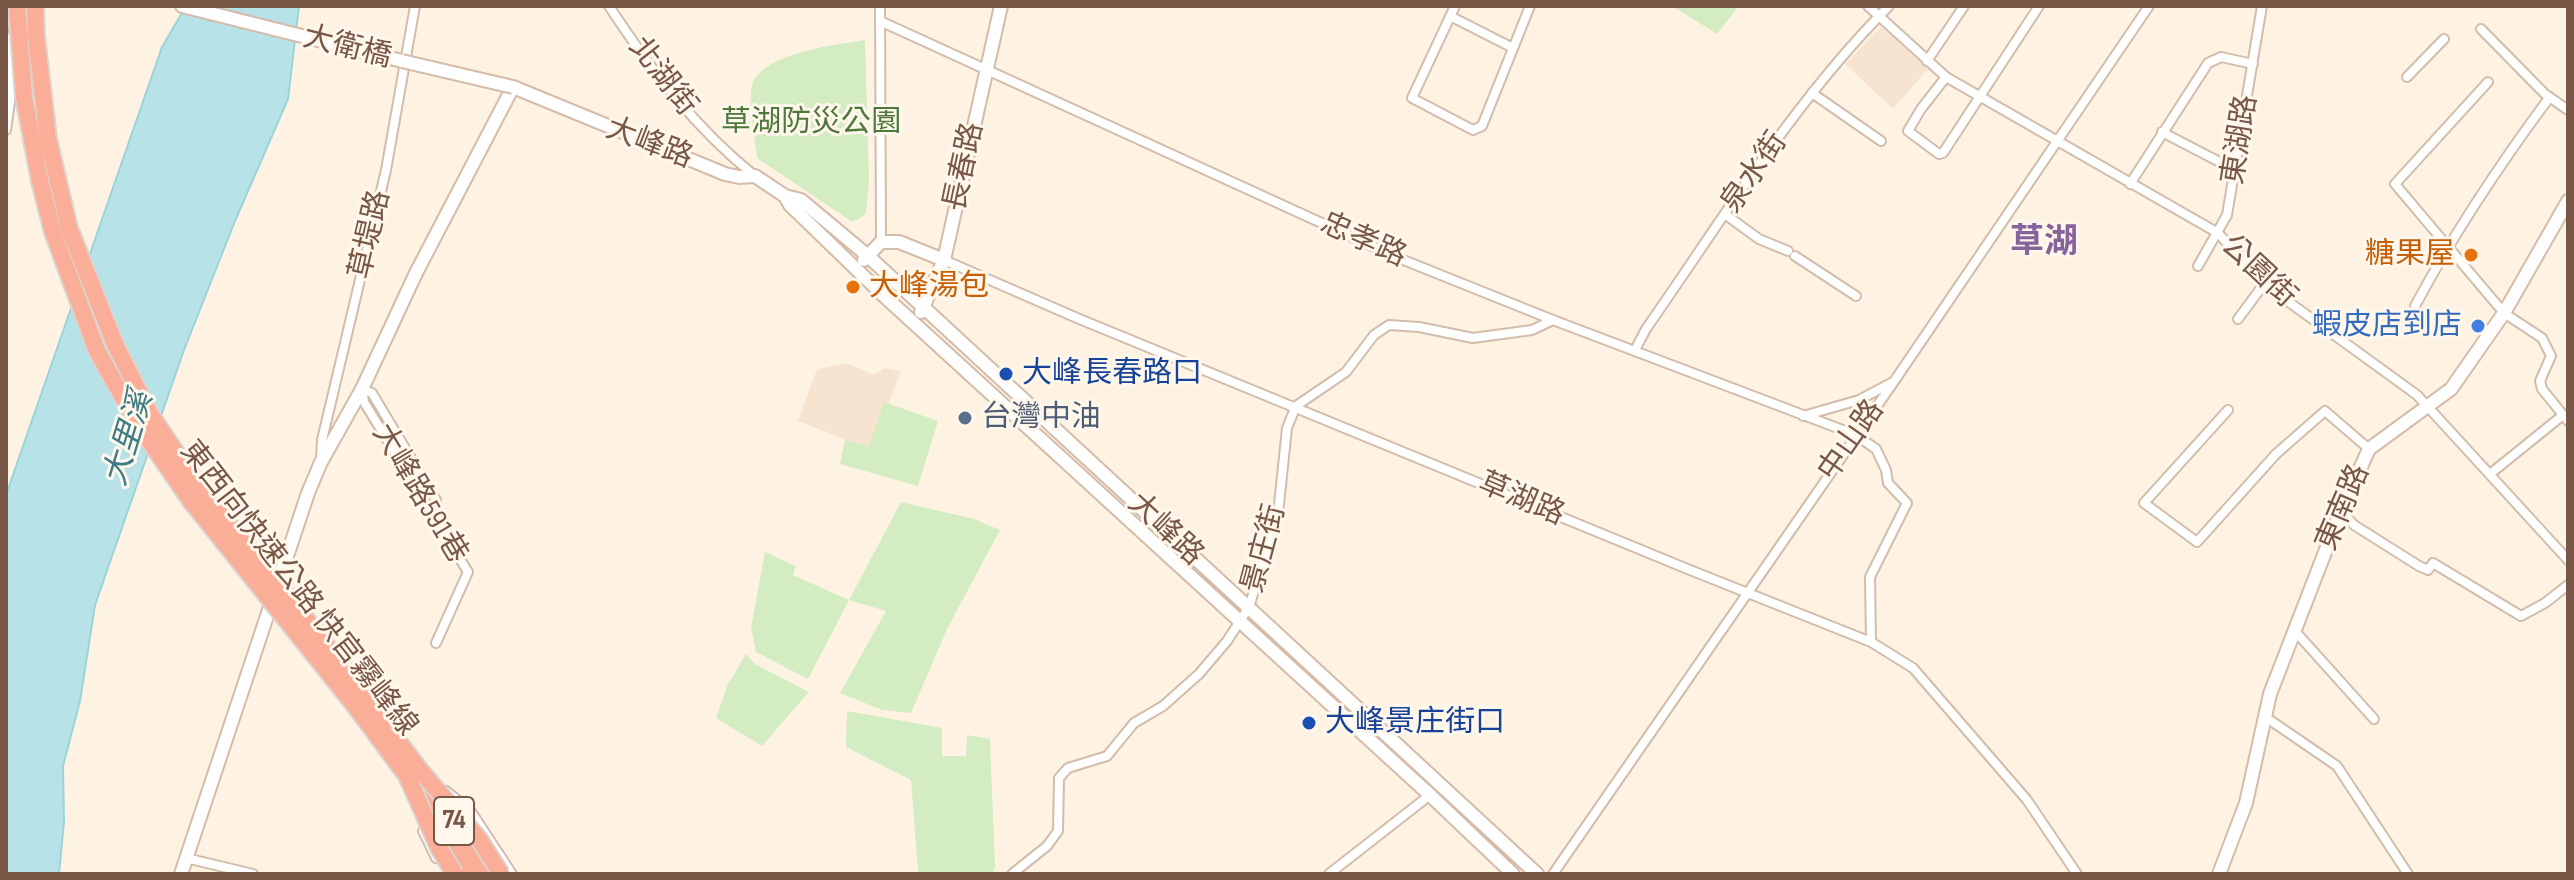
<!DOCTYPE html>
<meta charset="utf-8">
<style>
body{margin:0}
#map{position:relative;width:2574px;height:880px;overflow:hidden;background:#fef3e3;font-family:"Sofia Sans Condensed",sans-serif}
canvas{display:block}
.frame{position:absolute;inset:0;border:8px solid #785747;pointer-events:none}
</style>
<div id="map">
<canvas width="2574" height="880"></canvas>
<div class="frame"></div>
</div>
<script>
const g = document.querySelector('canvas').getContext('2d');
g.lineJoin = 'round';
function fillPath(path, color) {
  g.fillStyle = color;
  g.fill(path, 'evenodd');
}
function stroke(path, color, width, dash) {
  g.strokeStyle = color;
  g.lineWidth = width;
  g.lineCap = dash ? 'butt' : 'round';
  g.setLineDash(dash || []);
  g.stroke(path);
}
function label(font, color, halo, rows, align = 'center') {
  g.font = font + ' "Sofia Sans Condensed","Noto Sans TC",sans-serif';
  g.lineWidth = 6;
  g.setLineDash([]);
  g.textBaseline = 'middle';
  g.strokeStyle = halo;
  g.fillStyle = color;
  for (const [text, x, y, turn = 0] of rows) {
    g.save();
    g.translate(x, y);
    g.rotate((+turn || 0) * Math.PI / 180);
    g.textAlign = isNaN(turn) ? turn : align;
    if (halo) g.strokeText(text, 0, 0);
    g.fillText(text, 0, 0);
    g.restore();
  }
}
fillPath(new Path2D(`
 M1881,27L1928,69L1893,109L1845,64Z
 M847,363L873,375L884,368L901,371L871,450L798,421L817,369Z`), '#f6e4d1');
fillPath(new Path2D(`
 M1672,6H1736L1735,11L1717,34Z
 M865,40L869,182L866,213L857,220L851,221L757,158C755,137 749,111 751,90C755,53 836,45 865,40Z
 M884,402L938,421L918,486L840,464L845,440L869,446Z
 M901,502L974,519L1000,530L947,629L911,713L882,710L840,693L886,611L849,600L808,679L756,652L751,627L765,552L796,566L793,575L849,600Z
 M746,654L755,664L809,692L762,746L716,718L727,686Z
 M847,711L942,728V756H966L967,735L990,739L995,868L992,874H923L918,872L911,780L846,747Z`), '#d4ecc1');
const water = new Path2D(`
 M186,6H299L288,99L235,221L184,350L95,605L80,701L63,766L64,822L59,874H6V495L162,47Z`);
fillPath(water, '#b7e2e8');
stroke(water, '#9cd3db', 2);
const street = new Path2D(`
 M609,6C651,70 695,128 755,176
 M880,6L881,242
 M1455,6L1412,98L1473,130L1482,126L1530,6
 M1868,6L1946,77L2218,233L2264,284L2417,395L2568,560
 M1450,16L1513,48
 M880,21L1396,257L1553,320L1856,435L1876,449L1886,470L1888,483L1907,503L1870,577L1871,642
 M2481,29L2545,94L2568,110
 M1927,61L1964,6
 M1946,77L1921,109L1908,131L1939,154L1943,153L2039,6
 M2407,77L2444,39
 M2488,82L2395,184L2504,313L2542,338L2551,356L2540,381L2542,389L2568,421
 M1812,93L1881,141
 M6,130L12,88V60
 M2162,132L2235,170
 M2130,184L2208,63L2221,57L2253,64
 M1726,215L1759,239L1788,251
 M1795,256L1856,296
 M944,260L1077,318L1690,570L1871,642L1913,668L2027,800L2077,874
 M2198,266L2227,215L2262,6
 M2415,306C2454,233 2500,164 2549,98
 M2238,319L2264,284
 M1635,350L1646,329C1723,219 1794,101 1889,6
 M362,389L372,393L436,500
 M362,390L364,402L468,572L436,643
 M2228,410L2144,503L2197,542L2276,454L2325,411L2369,449
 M1803,416L1859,400L1891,383
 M321,459L322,440L386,170L415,6
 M2490,474L2563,415
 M2341,511L2354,525L2419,566L2428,570L2433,563L2521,616L2545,603L2568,585
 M2294,630L2374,719
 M2264,716L2337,766L2408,874
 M446,791L470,810L512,874
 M423,831L436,858
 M186,858L253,874
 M1012,874L1047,846L1058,831L1059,778L1068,768L1107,756L1134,723L1163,706L1199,674L1227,641L1249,607L1278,514L1287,428L1296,406L1346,372L1374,335L1389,325L1419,327L1473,338L1532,330L1553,320
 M1329,874L1430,795
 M1553,874L1895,380L2149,6`);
const secondary = new Path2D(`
 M182,6L402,61
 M6,69L17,25
 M785,196L790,205L882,294L1430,795L1513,874
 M864,260L881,242H899L944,260
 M921,312L944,260L1001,6
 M181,874L308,493L321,462L362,389L416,273L513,87L725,174L739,177L755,176L785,196L801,200L868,256L1537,874
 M2219,874L2246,803L2270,694L2341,511L2369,449L2451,389L2504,313L2568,201`);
const highway = new Path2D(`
 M421,797L471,874
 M448,811L487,874`);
stroke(street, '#d2bcab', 12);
stroke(secondary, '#d5bba9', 16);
stroke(highway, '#dcd3cf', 20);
stroke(street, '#fff', 8);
stroke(secondary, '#fff', 12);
stroke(highway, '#fbae97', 16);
const secondaryBridge = new Path2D(`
 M402,61L513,87`);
const highwayBridge = new Path2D(`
 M17,6L24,97L40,181L53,232L97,351L138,424L191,501L356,707L407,776L439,848L455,874
 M35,6L36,36L48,139L69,228L114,342L150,414L201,490L311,625L419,769L479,839L501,874`);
stroke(secondaryBridge, '#d5bba9', 16, []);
stroke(highwayBridge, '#dcd3cf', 20, []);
stroke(secondaryBridge, '#fff', 12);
stroke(highwayBridge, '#fbae97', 16);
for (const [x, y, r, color] of [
 [2471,255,8,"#e8710a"],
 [853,287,8,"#e8710a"],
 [2478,326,8,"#3f7fe0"],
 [1006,374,8,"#1a4fb4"],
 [965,418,8,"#5c6f8a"],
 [1309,723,8,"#1a4fb4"]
]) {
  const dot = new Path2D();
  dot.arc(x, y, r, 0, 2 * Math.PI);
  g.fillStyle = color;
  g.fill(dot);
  stroke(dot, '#fff7eb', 3);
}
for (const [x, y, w] of [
 [454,821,40]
]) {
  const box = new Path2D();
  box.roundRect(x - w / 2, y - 24, w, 48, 6);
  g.fillStyle = '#fff7eb';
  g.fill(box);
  stroke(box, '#785747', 2);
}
label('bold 28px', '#785747', null, [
 ["74",454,821]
]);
label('30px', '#785747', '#fff7eb', [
 ["大衛橋",347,48,14],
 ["北湖街",662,77,52],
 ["東湖路",2241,140,-81],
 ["大峰路",649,144,21],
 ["長春路",965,167,-78],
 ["泉水街",1755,173,-55],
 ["草堤路",371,235,-77],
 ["忠孝路",1363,241,24],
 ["公園街",2258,272,43],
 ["中山路",1852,441,-55],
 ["大峰路591巷",419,494,59],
 ["草湖路",1521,500,23],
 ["東南路",2344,508,-67],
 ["大峰路",1165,530,43],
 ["景庄街",1265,549,-75],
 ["東西向快速公路 快官霧峰線",298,589,52]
]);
label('30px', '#4f783c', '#fff7eb', [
 ["草湖防災公園",811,123]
]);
label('30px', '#c56008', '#fff7eb', [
 ["糖果屋",2455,255],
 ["大峰湯包",869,287,"left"]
], 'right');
label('30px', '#366cbe', '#fff7eb', [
 ["蝦皮店到店",2462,326]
], 'right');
label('30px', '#164399', '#fff7eb', [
 ["大峰長春路口",1022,374],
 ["大峰景庄街口",1325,723]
], 'left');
label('30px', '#4e5e75', '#fff7eb', [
 ["台灣中油",981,418]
], 'left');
label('italic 32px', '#3d7b85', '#fff7eb', [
 ["大里溪",130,439,-73]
]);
label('bold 34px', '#87639c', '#fff7eb', [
 ["草湖",2044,243]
]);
</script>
